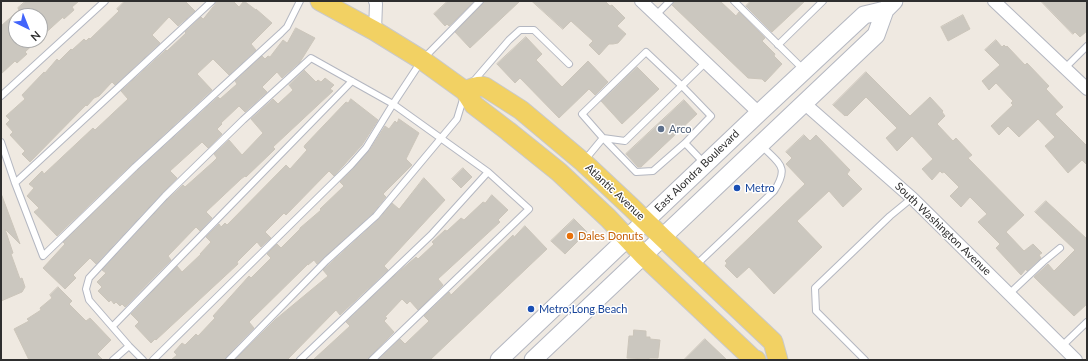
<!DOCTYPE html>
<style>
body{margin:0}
#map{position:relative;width:1088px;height:361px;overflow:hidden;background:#efe9e1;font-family:Lato,sans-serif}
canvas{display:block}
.frame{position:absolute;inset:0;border:2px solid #2e2e2e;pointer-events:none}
.north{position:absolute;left:8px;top:8px;width:40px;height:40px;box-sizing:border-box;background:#fff;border:1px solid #ababab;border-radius:50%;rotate:137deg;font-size:11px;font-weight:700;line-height:16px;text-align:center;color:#2e2e2e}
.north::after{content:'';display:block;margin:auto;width:14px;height:18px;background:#4264fb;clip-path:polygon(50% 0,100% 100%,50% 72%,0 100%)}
</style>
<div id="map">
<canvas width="1088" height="361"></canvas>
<div class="frame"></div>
<div class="north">N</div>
</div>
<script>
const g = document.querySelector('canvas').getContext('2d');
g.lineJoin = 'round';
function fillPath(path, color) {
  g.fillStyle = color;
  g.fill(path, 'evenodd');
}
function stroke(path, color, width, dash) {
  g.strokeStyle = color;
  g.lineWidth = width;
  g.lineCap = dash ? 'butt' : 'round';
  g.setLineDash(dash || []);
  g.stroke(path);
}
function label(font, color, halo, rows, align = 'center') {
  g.font = font + ' Lato,sans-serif';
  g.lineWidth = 3;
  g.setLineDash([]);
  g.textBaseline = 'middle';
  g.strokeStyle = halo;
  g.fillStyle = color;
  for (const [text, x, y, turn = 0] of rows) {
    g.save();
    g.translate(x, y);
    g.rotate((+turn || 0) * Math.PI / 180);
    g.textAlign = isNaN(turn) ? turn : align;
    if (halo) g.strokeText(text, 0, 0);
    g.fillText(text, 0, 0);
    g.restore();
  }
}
const building = new Path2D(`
 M26,1H79L72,7L74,10L64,19L63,17L40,38V16H16V40H38L25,52L27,54L17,63L15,61L1,74V26L19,10L18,8Z
 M125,1H185L195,11L178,26L169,17L152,35L160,43L115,85L112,82L99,96L94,98L87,106L86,105L30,162L22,154L25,151L10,135L13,132L6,124L10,120L6,116L25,99L22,95L44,72L45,73L57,59L59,61L71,49L72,50L83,40L84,39L86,41L89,38L90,39L119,11L117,9Z
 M218,1H233L239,7L244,1L256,10V9L272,23L251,44L256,50L229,75L213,59L197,74L212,90L132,164L57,236L34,212L39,208L27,196L34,188L29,184L42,171L44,174L93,128L95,130L128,99L121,91L166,50L167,51L186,33L185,32L201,17L203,19Z
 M448,1H474L449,26L447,24L445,26L434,14Z
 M484,1H520L470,48L455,32L483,4Z
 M532,1H605L610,6L612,5L625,18L617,26L626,34L618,43L613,44H609L599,55L589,45L593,41L571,21L563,29Z
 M674,1H720L736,16L739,12L765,38L762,41L775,54L774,56L782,64L765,82L762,79L748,78L672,5Z
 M751,1H805L772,32L746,6Z
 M1041,1H1087V31L1080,37L1075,32L1073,34Z
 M963,15L970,29L948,41L941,27Z
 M296,28L315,38L300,62L282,78L277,72L262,87L267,92L245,112L239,106L221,123L222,124L217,129L222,134L208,148L202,142L170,171L177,178L162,193L96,264L90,258L73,275L76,278L65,289L43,268L65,244L63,242L138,170L218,97L220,99L237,84L235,81L262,56L265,59L268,56L270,57L283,40L287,43Z
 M526,37L542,54L536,60L562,87L588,61L608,82L595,95L589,89L559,118L520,78L515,83L497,64Z
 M996,40L1002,47L1004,45L1006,47L1007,46L1025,65L1027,63L1049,86L1046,89L1063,107L1055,114L1087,146V165L1082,160L1068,173L1045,146L1055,137L1038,119L1019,137L1008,126L999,135L991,126L1013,105L1011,103L1013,101L996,83L989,90L982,81L1000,65L985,50Z
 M637,67L659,89L622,124L601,101Z
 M304,70L316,82L318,80L321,82L325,78L334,85L330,89L333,91L273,147L275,149L272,152L246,177L245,176L241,179L206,212L212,218L200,231L196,227L168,256L171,260L125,307L122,304L120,306L116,302L114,304L111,300L109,302L98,291L102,287L97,282L106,273L102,270L168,199L183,185L185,187L213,162L217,158L214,154L229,140L242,155L263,133L251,119L273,99L278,104L293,90L289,85Z
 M866,72L910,116L930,97L943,111L942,112L945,116L937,124L953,141L956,138L972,155L968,158L1024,215L1006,232L1024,251L1033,244L1042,253L1039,255L1041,258L1027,271L1026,269L1021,275L996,248L1000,244L978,222L987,214L970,197L961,207L950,196L959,187L944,172L942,173L940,171L932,180L922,169L933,159L912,136L897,151L886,138L897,128L866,97L847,116L846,115L845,116L833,105Z
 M351,99L378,120L362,145L334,176L329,171L286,215L284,213L265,232L271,238L261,247L257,242L237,262L238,264L156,340L155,339L151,343L135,326L139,322L131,314L177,266L182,272L201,254H200L211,242L206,237L219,224L221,227L225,223L227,225L286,165L290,169L307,150L304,147L305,145L346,102L348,103Z
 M684,100L697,114L641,167H638L626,154Z
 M399,119L419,133L406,159L412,165L383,194L386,197L373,213L317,264L314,260L308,265V264L249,322L254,328L226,357L225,360H171L177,355L174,352L182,343L185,345L196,334L198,336L215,318L213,316L249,276L251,278L271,258L267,254L277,244L281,248L300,229V228L321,210L320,209L344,186L340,182L369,151L385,126L389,129L395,121L397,123Z
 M804,135L810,141L816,135L850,170L847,174L862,189L843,207L829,191L797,221L822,247L774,294L749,267L737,278L725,266L727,263L725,261L805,184L786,164L792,158L786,152Z
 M463,168L472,177L461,188L452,179Z
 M424,178L445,200L384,266L388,270L340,315L336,310L287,360H235L276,319L328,276L323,270L379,219L392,203L399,209Z
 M492,195L508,210L498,220L500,222L438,279L443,285L418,310L410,301L407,304L402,299L385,317L387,318L384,321L394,332L369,357L368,360H313L350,326L346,322L394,276L416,257L418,259L434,244L432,242L445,230L447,231L461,218L464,220L483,202L485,203Z
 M2,196L20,244L5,229L13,253L11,254L20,279L22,278L25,287L22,292L1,301V197Z
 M1046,201L1087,239V304L1074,316L1034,277L1048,264L1054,271L1075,250L1035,212Z
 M574,219L587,232L565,254L551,241Z
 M525,226L547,249L430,360H378L400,339L405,344L429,321L424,316L449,292L451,295L513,235L514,237Z
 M58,287L72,301L69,304L86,321L90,318L111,340L97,354L103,360H29L14,329L29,321L27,319L41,310L40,308L52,298L50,295Z
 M634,330L646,331V337H650V339L660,340L658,358H649V359L627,358L629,336H633Z
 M705,339L727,360H684Z`);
fillPath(building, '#cbc7bf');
stroke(building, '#cbc5ba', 1);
const lane = new Path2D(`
 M734,1L803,69
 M656,15L670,1
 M778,45L823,1
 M1065,68L1087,46
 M472,83L509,40L520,30H534L569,64
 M1,96L105,1
 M1,142L15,183L43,256L135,167L281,33L287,27L300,1
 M685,143L711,116L682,86L646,52L582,114L603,138L625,141L706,62
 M584,161L603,138L636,172L653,171L685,143L705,164
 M15,183L212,1
 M696,265L774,191C790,166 779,164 762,146
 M1009,294L1043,262L1060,248
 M113,326L352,81
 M1062,346L1087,322
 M113,360L129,346
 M143,360L129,346L89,300L86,289L89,278L165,196L243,120L311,58L393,104L488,172L529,209L372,360
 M153,360L351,165L366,148L393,104L422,60L480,1
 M229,360L326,261L376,216L457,119L464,96
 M300,360L431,235L488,172
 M865,360L816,311L815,288L890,216L912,198`);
const street = new Path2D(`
 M375,1L376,4L375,31
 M641,1L759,113
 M994,1L1087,89
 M805,104L912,198L1076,360`);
const secondary = new Path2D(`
 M499,360L759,113L864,15L885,10
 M533,360L876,35L885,10L894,1`);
const primary = new Path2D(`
 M320,1L375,31L422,60L465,91L474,105L508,131L559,172L608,218L643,255L753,359L756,360
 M465,91C472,88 478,85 485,87L521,110L583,162L631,207L662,237L773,342L778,360`);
stroke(lane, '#b4b7c1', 8);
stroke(street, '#b4b7c1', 14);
stroke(secondary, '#b4b7c1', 19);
stroke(primary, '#c9c9c9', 21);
stroke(lane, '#fff', 6);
stroke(street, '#fff', 12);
stroke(secondary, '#fff', 17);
stroke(primary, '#f2d163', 19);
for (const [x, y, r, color] of [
 [661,129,4,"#5c6f8a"],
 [737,188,4,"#1a4fb4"],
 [570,236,4,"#e8710a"],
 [531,309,4,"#1a4fb4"]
]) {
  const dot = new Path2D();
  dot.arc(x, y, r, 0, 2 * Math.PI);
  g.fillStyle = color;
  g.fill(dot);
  stroke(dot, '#fff', 1.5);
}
label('11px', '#4e5e75', '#fff', [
 ["Arco",669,129]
], 'left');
label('11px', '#2e2e2e', '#fff', [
 ["East Alondra Boulevard",697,171,-44],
 ["Atlantic Avenue",615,192,43],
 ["South Washington Avenue",943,229,44]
]);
label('11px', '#164399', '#fff', [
 ["Metro",745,188],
 ["Metro;Long Beach",539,309]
], 'left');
label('11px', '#c56008', '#fff', [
 ["Dales Donuts",578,236]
], 'left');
</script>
